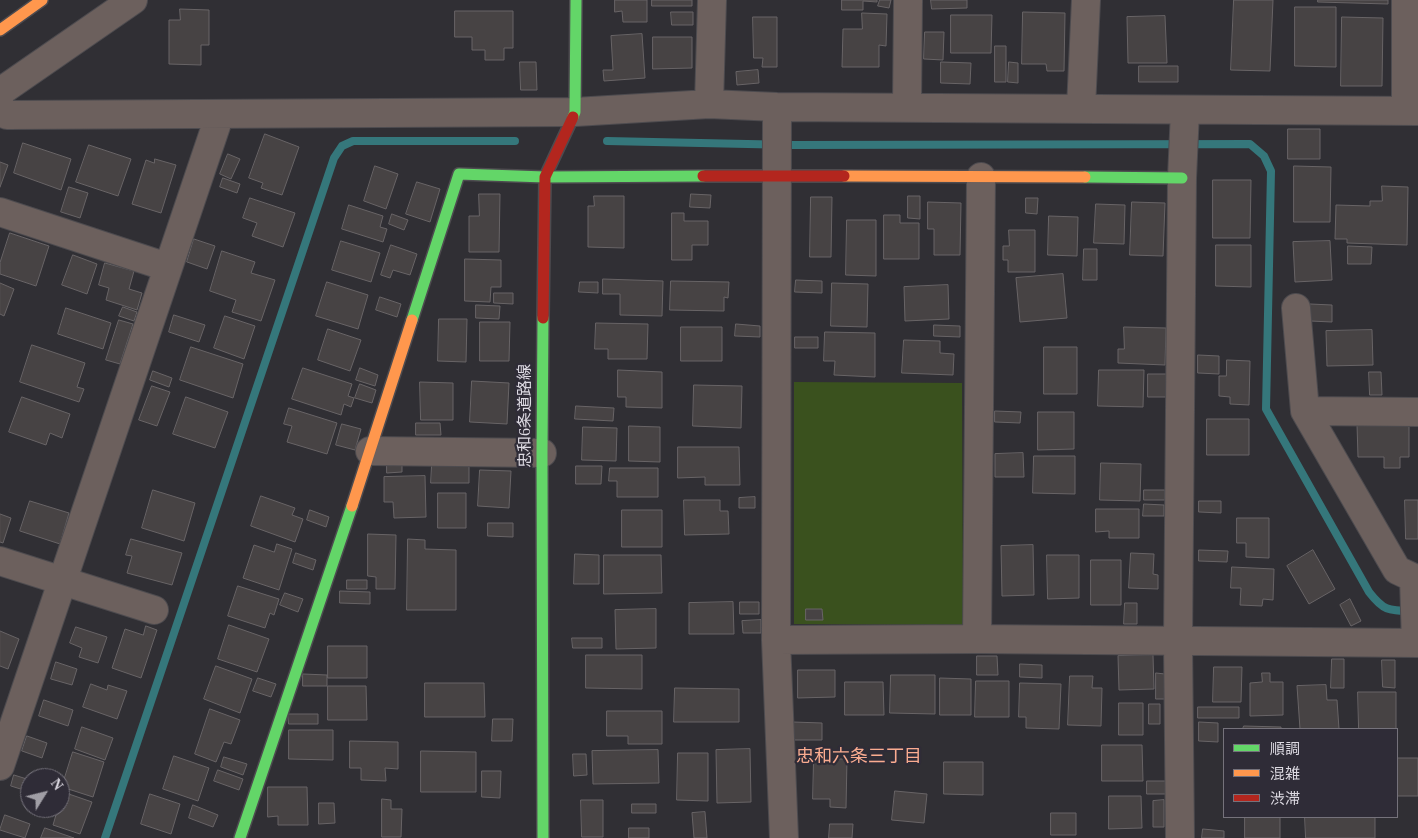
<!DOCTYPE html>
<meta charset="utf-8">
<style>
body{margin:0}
#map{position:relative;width:1418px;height:838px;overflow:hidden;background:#302f34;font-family:"Times New Roman","Noto Sans JP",serif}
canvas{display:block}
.legend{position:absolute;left:1223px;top:728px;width:175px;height:90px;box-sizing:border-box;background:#2f2c37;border:1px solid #75727b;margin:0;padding:6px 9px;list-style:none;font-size:15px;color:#dddae2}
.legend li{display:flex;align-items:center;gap:10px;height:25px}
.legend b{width:25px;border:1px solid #75727b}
.north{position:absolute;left:20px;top:768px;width:50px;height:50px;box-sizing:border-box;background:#2f2c37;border:1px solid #75727b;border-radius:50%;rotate:54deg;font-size:14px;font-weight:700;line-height:20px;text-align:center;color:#dddae2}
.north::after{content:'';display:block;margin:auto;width:18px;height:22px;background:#a09ea5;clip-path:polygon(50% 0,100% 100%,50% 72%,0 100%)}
</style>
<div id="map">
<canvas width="1418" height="838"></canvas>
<ul class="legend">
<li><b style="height:6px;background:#63d668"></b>順調</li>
<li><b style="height:6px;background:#ff974d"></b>混雑</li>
<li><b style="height:6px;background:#b3261e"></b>渋滞</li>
</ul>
<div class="north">N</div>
</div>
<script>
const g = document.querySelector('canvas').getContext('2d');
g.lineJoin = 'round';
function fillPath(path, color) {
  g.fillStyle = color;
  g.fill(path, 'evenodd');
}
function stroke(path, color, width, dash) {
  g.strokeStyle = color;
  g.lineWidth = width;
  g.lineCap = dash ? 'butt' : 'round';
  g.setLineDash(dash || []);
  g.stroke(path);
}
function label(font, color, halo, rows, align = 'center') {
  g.font = font + ' "Times New Roman","Noto Sans JP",serif';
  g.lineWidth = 4.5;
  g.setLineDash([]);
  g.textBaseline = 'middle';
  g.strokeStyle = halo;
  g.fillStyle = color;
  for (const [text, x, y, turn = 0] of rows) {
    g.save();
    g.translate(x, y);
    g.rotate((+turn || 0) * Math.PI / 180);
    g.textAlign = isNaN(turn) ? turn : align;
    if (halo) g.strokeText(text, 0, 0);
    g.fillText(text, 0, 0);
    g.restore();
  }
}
fillPath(new Path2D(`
 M794,382L962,383L963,625L794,624Z`), '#3a511e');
stroke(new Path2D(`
 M607,141L794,145L1250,144L1264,156L1271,171L1266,409L1369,592C1383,610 1388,611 1411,611
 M105,838L334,158L342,146L353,141H515`), '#35777b', 8);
const building = new Path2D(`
 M615,0H647V22H623L622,11L615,12Z
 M652,0H692V6H652Z
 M842,0H877V2L863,1V10H842Z
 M880,0H891L889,8L878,6Z
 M931,0H967V8L932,9Z
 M1234,0H1273L1270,71L1231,70Z
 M1318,0H1388V4L1318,2Z
 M1295,7H1336V67L1295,66Z
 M180,9L209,10V45H201V65L169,64V20H180Z
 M455,11H513V48H504V60H485V50H472V37H455Z
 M671,12H693V25H672Z
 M1023,12L1065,13L1064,71H1047L1046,64H1022Z
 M862,13L887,14L886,46L879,45V67H842L843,29H862Z
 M951,15H992L991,53H951Z
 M1165,16L1167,63H1128L1127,17Z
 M753,17H777V67H762L763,58H754Z
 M1342,17L1383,18L1382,86H1341Z
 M925,32H944L943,60L924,59Z
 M642,34L645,78L604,81L603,70H613L611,36Z
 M653,37H692V68L653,69Z
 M995,46H1006V82H995Z
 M520,62H536L537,90H521Z
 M941,62L971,63L970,84L941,83Z
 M1009,62L1018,63V83L1008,82Z
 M1139,66H1178V82H1139Z
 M758,70L759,83L737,85L736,72Z
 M1288,129H1320V159H1288Z
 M265,134L299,147L282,195L261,188L263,183L249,178Z
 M23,143L71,159L61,190L14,173Z
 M89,145L131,159L118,196L76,182Z
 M228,154L240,159L231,179L220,174Z
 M155,159L176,165L161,213L132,204L146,160L154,163Z
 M0,162L8,165L0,187Z
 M375,166L398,174L386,209L364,201Z
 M1294,166L1331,167L1330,222H1294Z
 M223,178L240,184L237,193L220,187Z
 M1213,180H1251L1250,238H1213Z
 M417,182L440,189L430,222L406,214Z
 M1382,186L1408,187L1407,245L1347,243V239H1335L1336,205L1370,206V201H1382Z
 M69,187L88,193L80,218L61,212Z
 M479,194H500L499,252H469V216H479Z
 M691,194L711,195L710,208L690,207Z
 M594,196H624V248L588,247V206H594Z
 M908,196H920V219L908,218Z
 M811,197H832L831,257H810Z
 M250,198L295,213L283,247L252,236L257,223L243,218Z
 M1026,198H1038L1037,214L1026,213Z
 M928,202L961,203L960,255H934V229H928Z
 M1132,202L1165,203L1163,256L1130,255Z
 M1096,204L1125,205L1124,244L1094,243Z
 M349,205L383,216L380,227L387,229L383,242L342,229Z
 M672,213H684V221H708V245H692V260H672Z
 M392,214L408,220L404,230L389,224Z
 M884,215H900V223H919V259H884Z
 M1049,216L1078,217L1077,256L1048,255Z
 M847,220H876V276L846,275Z
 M1009,230H1035V272H1008V260H1003V246H1009Z
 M10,233L49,246L36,286L0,274V263Z
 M194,239L215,246L207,269L187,262Z
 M341,241L380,253L371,282L332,270Z
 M1330,241L1332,280L1295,282L1293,242Z
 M391,245L417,254L410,275L393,270L390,278L381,275Z
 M1216,245H1251V287L1216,286Z
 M1348,246L1372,247L1371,264H1348Z
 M1084,249H1097V280H1083Z
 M222,251L255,262L251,273L275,280L261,321L232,312L236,300L210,291Z
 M73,255L97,264L87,294L62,285Z
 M465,259L501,260V287H491L490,302L465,301Z
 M105,263L134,271L129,289L142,293L137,310L106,300L109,288L99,285Z
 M1063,274L1067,318L1020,322L1016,278Z
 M603,279L663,281L662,316L620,315V294H603Z
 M796,280L822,281V293L795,292Z
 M671,281L729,282L728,298L724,297V311L670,310Z
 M327,282L368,295L358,329L316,316Z
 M580,282H598V293L579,292Z
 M0,283L14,289L4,316L0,314Z
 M832,283L868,284L867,327L831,326Z
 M948,285L949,319L905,321L904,287Z
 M494,293H513V304L494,303Z
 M380,297L401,304L397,317L376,310Z
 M1310,304L1332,305V322L1310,321Z
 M476,305L500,306L499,319L476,318Z
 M123,307L137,312L134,321L119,316Z
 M66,308L111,323L103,349L58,334Z
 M174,315L205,325L199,342L169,332Z
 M225,316L255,326L244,359L214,348Z
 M439,319H467L466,362L438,361Z
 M119,320L133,324L120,364L106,360Z
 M480,322H510L509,361H480Z
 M596,323L648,324L647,359H608V349H595Z
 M736,324L760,326V337L735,336Z
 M934,325L960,326V337L934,336Z
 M681,327H722V361H681Z
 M1124,327L1166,328L1165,365L1118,363V349H1124Z
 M328,329L361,340L350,371L318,360Z
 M1372,330L1373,365L1327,366L1326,331Z
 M825,332L875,333V377L834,375L835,361H824Z
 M795,337H818V348H795Z
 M904,340L940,341V353L954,354L953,375L902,373Z
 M32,345L85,363L77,387L84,389L79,402L20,382Z
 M191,347L243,364L233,398L180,380Z
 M1044,347H1077V394H1044Z
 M1198,355L1219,356V374L1198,373Z
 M1227,360L1250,361L1249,405L1230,404V397L1219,396V376H1226Z
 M303,368L352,384L348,396L354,398L351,407L344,404L341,415L292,399Z
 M360,368L378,375L375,386L356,380Z
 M618,370L662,372V408L626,407V397H618Z
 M1099,370H1144L1143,407L1098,406Z
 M153,371L172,378L169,387L150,380Z
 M1369,372H1381L1382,395H1370Z
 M1148,374H1167V397H1148Z
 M472,381L509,383L507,424L470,422Z
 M420,382L453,383V420H421Z
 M360,384L376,390L372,403L355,398Z
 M694,385L742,386L741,428L693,426Z
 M152,386L170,392L157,426L139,420Z
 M22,397L70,414L62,438L50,433L46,445L9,432Z
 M186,397L228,412L215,448L173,434Z
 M576,406L614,408L613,421L575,419Z
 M289,408L337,423L327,454L287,442L292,426L284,424Z
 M995,411L1021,412L1020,423L995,422Z
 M1038,412H1074V449L1038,450Z
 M1207,419H1249V455H1207Z
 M416,423H440L441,435H416Z
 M1409,423V457H1400V468H1384V457H1358L1357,424Z
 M342,424L361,429L355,450L336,445Z
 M629,426L660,427V462L629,461Z
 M583,427L617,428L616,461L582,460Z
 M678,447H739L740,485H705V477L678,478Z
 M1023,453L1024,477H995V454Z
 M1034,456H1075V494L1033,493Z
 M1101,463L1141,464L1140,501L1100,500Z
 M387,464H402V472L387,473Z
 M432,465L469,466V483H431Z
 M576,466H602L601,484H576Z
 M610,468H658V497H617V481H609Z
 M480,470L511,471L509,508L478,506Z
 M425,476L426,517L394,518L393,502H384V477Z
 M153,490L195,503L184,541L142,528Z
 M1144,490H1165V500H1144Z
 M438,493H466V528H438Z
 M261,496L295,508L292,515L303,519L295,542L251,526Z
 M755,497V508H739V498Z
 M684,500H720V511H728L729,534L685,535Z
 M1405,500H1418V539H1406Z
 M30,501L69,513L60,544L20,531Z
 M1199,501H1221V513L1199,512Z
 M1144,504L1164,505V516H1143Z
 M1096,509H1139V538H1109V531L1096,532Z
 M310,510L329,517L326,527L307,520Z
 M622,510H662V547H622Z
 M0,514L11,518L3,543L0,542Z
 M1237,518H1269V558L1246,557V543H1237Z
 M488,523H513V537L488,536Z
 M368,534L396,535L395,589H376V577L368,576Z
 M131,539L182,553L172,585L127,573L132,556L126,555Z
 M408,539L425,540V549L456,550V610H407Z
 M277,544L292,549L279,590L243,578L254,545L274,552Z
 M1033,545L1034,595L1002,596L1001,546Z
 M1199,550L1228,551L1227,562L1199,561Z
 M1313,550L1335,589L1309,604L1287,566Z
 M296,553L316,560L313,570L293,563Z
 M1131,553L1154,554L1153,574L1158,575V589L1129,588Z
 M575,554L599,555V584H574Z
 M604,555H661L662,593L604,594Z
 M1047,555H1079V598L1048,599Z
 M1091,560H1121V605H1091Z
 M1232,567L1274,569L1273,600L1263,599L1262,606L1240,605L1241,588H1231Z
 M347,580H367V589H347Z
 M238,586L279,599L274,615L270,613L265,628L228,616Z
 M340,591L370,592V604L340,603Z
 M285,593L303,599L298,612L280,605Z
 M1350,599L1361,621L1351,626L1340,605Z
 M733,602L734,634H689V603Z
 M740,602H759V614H740Z
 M1125,603H1137V624H1124Z
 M656,609V648L616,649L615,610Z
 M806,609H822L823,620H806Z
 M761,620V633H743L742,621Z
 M229,625L269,639L257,672L218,659Z
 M146,626L157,630L141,678L112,668L125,629L143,635Z
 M76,627L107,637L98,663L79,657L82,648L70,643Z
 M0,631L19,639L8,669L0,666Z
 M572,638H602V648H573Z
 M328,646H367V678H328Z
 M586,655H642V689L586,688Z
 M1153,655L1154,689L1119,690L1118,656Z
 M977,656H997L998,675H977Z
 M1332,659H1344V688H1331Z
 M1382,660H1395V688L1383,687Z
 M56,662L77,669L72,685L51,679Z
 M1020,664L1042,665V678L1020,677Z
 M216,666L252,679L240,713L204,699Z
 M1214,667H1242L1241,702H1213Z
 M798,670H835V697L798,698Z
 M1156,673L1165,674L1166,699H1156Z
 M1262,673H1270V682H1283V715L1250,716V683L1262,682Z
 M303,674L327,675V686H303Z
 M891,675H935V714L890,713Z
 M1070,676H1093L1092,688H1102L1101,726L1068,725Z
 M258,678L276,684L271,697L253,691Z
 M940,678L971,679V715H940Z
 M976,681H1009V717H975Z
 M845,682H883L884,715H845Z
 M425,683H484L485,717H425Z
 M1020,683L1061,684L1059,729L1026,728V717H1019Z
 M91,684L107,690L108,685L127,691L117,719L83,707Z
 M1326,685L1327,700H1337L1339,729H1300L1297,686Z
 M328,686H366L367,720H328Z
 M675,688L739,689V722H674Z
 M1358,692H1396V729H1359Z
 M44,700L73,710L68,726L39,716Z
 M1119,703H1143V735H1119Z
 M1149,704H1160V724H1149Z
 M1198,707H1239V718H1198Z
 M210,709L240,720L231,744L224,742L216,762L195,754Z
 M607,711H662V744H628V736H607Z
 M288,714H318V724H289Z
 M493,719H513L512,741H492Z
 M793,722L822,723V740H793Z
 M1199,722L1218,723V742L1199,741Z
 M1244,726L1281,727V729H1243Z
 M82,727L113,738L105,760L75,749Z
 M289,730H333V760L289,759Z
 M27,736L47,743L42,758L22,751Z
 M350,741L398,742V769L385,768L386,781L361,780V768H350Z
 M1102,745H1142L1143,781H1102Z
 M750,749L751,802L717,803L716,750Z
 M658,750L659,783L593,784L592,751Z
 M421,751L476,752V792H421Z
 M73,752L104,762L93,797L62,787Z
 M678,753H708V801L677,800Z
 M573,754H586L587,775L574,776Z
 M174,756L209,768L198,801L163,789Z
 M224,757L247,764L243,775L221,767Z
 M1397,758H1418V796H1397Z
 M814,759H847L846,808L830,807V799H813Z
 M944,762H983V795L944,794Z
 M218,770L243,779L239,790L214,781Z
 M482,771H501L500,798L482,797Z
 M14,775L30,780V792L11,786Z
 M1147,781H1167V794H1147Z
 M268,787H307L308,825H278V816L268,817Z
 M895,791L927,794L924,823L892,820Z
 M63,792L92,802L80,834L53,825L58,808H60Z
 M150,794L180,804L171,834L141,824Z
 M1109,796H1141L1142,828L1109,829Z
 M382,799L391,800V809H402L401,837H382Z
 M581,800H603V837H582Z
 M1164,800V827H1153V801Z
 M319,803H334L335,823L319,824Z
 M632,804H656V813H632Z
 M193,805L218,815L213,827L189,818Z
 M705,812L707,838H694L692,813Z
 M1051,813H1076V835H1051Z
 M5,815L30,824L25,838L0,830Z
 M1245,817H1280V838H1245Z
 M1305,817H1375V838H1306Z
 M830,824H853L852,838H829Z
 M45,828L74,838H41Z
 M629,828H649V838H629Z
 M1203,829L1224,831V838H1202Z`);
fillPath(building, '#474344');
stroke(building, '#686466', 1);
const street = new Path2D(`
 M1406,0V111
 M0,92L133,0
 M709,104L712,0
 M0,107L7,115L575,112L709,104L777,107L1418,111
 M777,107L776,640L784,838
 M907,107L908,0
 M1081,108L1086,0
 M0,212L167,267
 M1296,308L1305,411L1397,570L1414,578L1416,643
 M1305,411L1418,412
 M370,451L542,453
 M0,561L154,610
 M977,639L981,177
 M776,640L977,639L1418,643
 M0,766L220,114
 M1180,838L1178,641L1182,178L1185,111`);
const fast = new Path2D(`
 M573,117L575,112L576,0
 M1085,177L1182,178
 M412,320L459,174L545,177L703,176
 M240,838L352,506
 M543,838L542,453L543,318`);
const slow = new Path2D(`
 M0,30L42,0
 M844,176L1085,177
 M352,506L412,320`);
const jam = new Path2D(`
 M703,176H844
 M543,318L545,177L573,117`);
stroke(street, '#4d4b4f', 30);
stroke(fast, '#4d4b4f', 14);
stroke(slow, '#4d4b4f', 14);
stroke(jam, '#4d4b4f', 14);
stroke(street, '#6c605d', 28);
stroke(fast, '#63d668', 11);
stroke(slow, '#ff974d', 11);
stroke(jam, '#b3261e', 11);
label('16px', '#dddae2', '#2f2c37', [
 ["忠和6条道路線",526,416,-90]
]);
label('18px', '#faac90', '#2f2c37', [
 ["忠和六条三丁目",859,757]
]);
</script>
